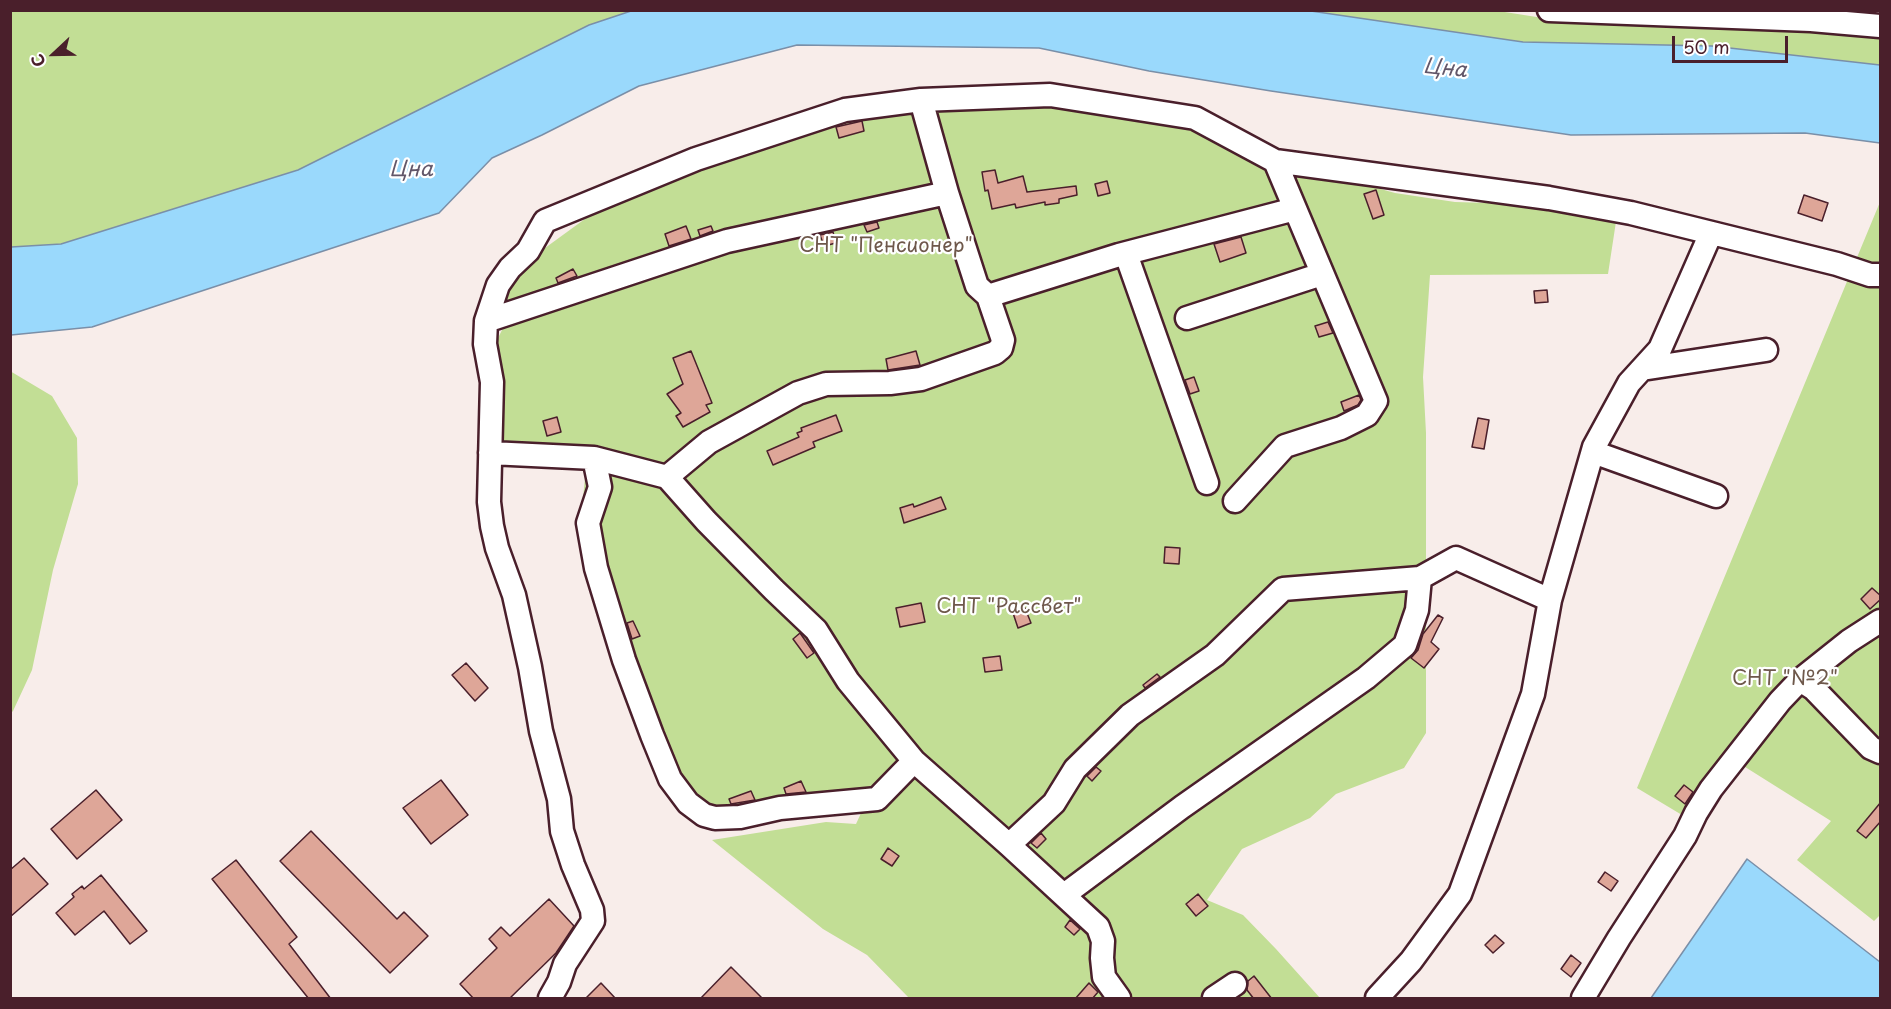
<!DOCTYPE html>
<meta charset="utf-8">
<style>
body{margin:0}
#map{position:relative;width:1891px;height:1009px;overflow:hidden;background:#f8edea;font-family:"Playpen Sans",sans-serif}
canvas{display:block}
.frame{position:absolute;inset:0;border:12px solid #4a1f2b;pointer-events:none}
.north{position:absolute;left:24px;top:24px;width:60px;height:60px;-webkit-text-stroke:4px #fff;paint-order:stroke;rotate:248deg;font-size:16px;font-weight:700;line-height:24px;text-align:center;color:#4a1f2b}
.north::after{content:'';display:block;margin:auto;width:21px;height:27px;background:#4a1f2b;clip-path:polygon(50% 0,100% 100%,50% 72%,0 100%)}
.scale{position:absolute;left:1672px;top:36px;width:116px;height:27px;box-sizing:border-box;border:3px solid #4a1f2b;border-top:0;padding-left:8px;font-size:18px;line-height:21px;white-space:nowrap;color:#4a1f2b;-webkit-text-stroke:4px #fff;paint-order:stroke}
</style>
<div id="map">
<canvas width="1891" height="1009"></canvas>
<div class="frame"></div>
<div class="north">С</div>
<div class="scale">50 m</div>
</div>
<script>
const g = document.querySelector('canvas').getContext('2d');
g.lineJoin = 'round';
function fillPath(path, color) {
  g.fillStyle = color;
  g.fill(path, 'evenodd');
}
function stroke(path, color, width, dash) {
  g.strokeStyle = color;
  g.lineWidth = width;
  g.lineCap = dash ? 'butt' : 'round';
  g.setLineDash(dash || []);
  g.stroke(path);
}
function label(font, color, halo, rows, align = 'center') {
  g.font = font + ' "Playpen Sans",sans-serif';
  g.lineWidth = 4.5;
  g.setLineDash([]);
  g.textBaseline = 'middle';
  g.strokeStyle = halo;
  g.fillStyle = color;
  for (const [text, x, y, turn = 0] of rows) {
    g.save();
    g.translate(x, y);
    g.rotate((+turn || 0) * Math.PI / 180);
    g.textAlign = isNaN(turn) ? turn : align;
    if (halo) g.strokeText(text, 0, 0);
    g.fillText(text, 0, 0);
    g.restore();
  }
}
fillPath(new Path2D(`
 M1492,10L1543,18L1867,33L1880,37V65L1712,46L1523,42L1304,11Z
 M11,11H631L589,25L298,170L61,244L11,247Z
 M1066,96L1173,117L1280,161L1395,193L1455,202L1586,206L1617,215L1608,274L1430,275L1423,377L1426,433V733L1404,768L1336,794L1310,818L1242,849L1207,900L1243,915L1276,949L1320,998H909L867,955L823,929L712,840L826,822L856,824L868,798L735,813L702,808L668,759L580,530L587,457L503,445V416L498,380V338L504,326L514,319L501,286L545,248L600,208L645,184L864,116L918,113ZM928,371L816,390L686,455L755,403L823,375Z
 M1880,202V915L1874,921L1797,860L1831,821L1726,755L1682,815L1637,788Z
 M10,371L52,396L77,438L78,484L53,570L32,670L13,711L11,713Z`), '#c2de95');
const water = new Path2D(`
 M1304,10L1523,42L1712,46L1880,65V143L1805,133L1571,135L1271,91L1149,71L1039,48L797,45L639,86L542,135L492,158L439,213L92,327L11,335V247L61,244L298,170L589,25L631,11Z
 M1747,859L1880,962V998H1651Z`);
fillPath(water, '#9ad9fc');
stroke(water, '#7a8fa8', 1.5);
const building = new Path2D(`
 M862,121L864,131L839,138L836,127Z
 M995,170L998,183L1023,176L1027,192L1076,186L1077,195L1059,199V203L1045,205V202L1016,208L1015,204L992,209L988,190L985,191L982,172Z
 M1107,181L1110,193L1098,196L1095,184Z
 M1376,190L1384,215L1373,219L1364,194Z
 M1804,195L1828,203L1822,221L1798,213Z
 M877,222L879,228L867,232L864,225Z
 M686,226L691,239L669,246L665,234Z
 M711,226L713,231L700,236L698,230Z
 M833,232L836,243L824,246L820,235Z
 M1241,237L1246,253L1220,262L1214,244Z
 M573,269L577,276L558,283L556,278Z
 M1547,290L1548,302L1535,303L1534,291Z
 M1328,322L1333,333L1319,337L1315,326Z
 M691,351L712,403L706,405L710,412L683,427L676,416L681,413L667,394L683,384L673,358Z
 M916,351L920,365L888,370L886,359Z
 M1194,377L1199,391L1190,394L1185,380Z
 M1359,395L1361,400L1358,405L1344,411L1341,402Z
 M836,415L842,431L813,442L815,447L773,465L767,451L799,437L797,433L802,431L801,428Z
 M557,417L561,432L547,436L543,421Z
 M1478,418L1489,420L1484,449L1472,447Z
 M941,497L946,509L904,523L900,508L913,504L914,507Z
 M1165,547L1180,548L1179,564L1164,563Z
 M1872,588L1881,596V599L1870,609L1861,599Z
 M921,603L925,622L900,627L896,608Z
 M1025,608L1031,623L1018,628L1013,613Z
 M1438,615L1443,618L1431,642L1439,649L1424,668L1411,658L1418,650L1423,634Z
 M633,621L640,636L632,639L627,623Z
 M800,633L814,653L807,658L793,639Z
 M1000,656L1002,670L985,672L983,658Z
 M466,663L488,688L475,701L452,675Z
 M1157,674L1160,677L1145,688L1143,685Z
 M1096,767L1101,771L1092,781L1087,776Z
 M441,780L468,815L431,844L403,808Z
 M801,781L806,792L786,794L784,788Z
 M1684,785L1693,792L1685,804L1675,796Z
 M96,790L122,820L77,859L51,829Z
 M751,791L755,800L731,804L729,799Z
 M1881,802V821L1866,838L1857,831Z
 M311,831L397,919L404,912L428,936L390,973L280,861Z
 M1041,833L1046,839L1037,848L1031,843Z
 M888,848L899,856L892,866L881,859Z
 M24,858L48,884L10,917V870Z
 M236,860L297,937L289,944L331,999H309L212,879Z
 M1605,872L1618,881L1611,891L1598,882Z
 M101,875L147,931L130,944L104,911L75,935L56,913L74,897L72,894L82,886L84,889Z
 M1198,894L1208,906L1196,916L1186,904Z
 M549,899L574,926L556,953L509,999H474L460,984L497,948L489,939L501,927L510,936Z
 M1070,920L1080,929L1074,935L1065,927Z
 M1495,935L1504,943L1493,953L1485,945Z
 M1571,955L1581,963L1571,977L1561,969Z
 M731,967L763,999H700Z
 M1254,976L1272,999H1254L1247,990L1248,981Z
 M601,983L616,999H585Z
 M1089,983L1098,992L1092,999H1075Z`);
fillPath(building, '#dea698');
stroke(building, '#4a1f2b', 1.5);
const minor = new Path2D(`
 M1549,10L1811,20L1880,26
 M921,100L947,193
 M1275,161L1549,198L1631,213L1837,264L1870,275H1880
 M1126,254L1207,483
 M1187,318L1322,274
 M486,321L727,241L947,193L977,286L988,296L1119,255L1295,209
 M1642,369L1766,350
 M1593,452L1716,496
 M490,453L594,458L667,477L709,442L798,393L826,384L890,383L921,379L995,353L1001,348L1003,340L988,296
 M594,458L600,487L588,523L596,568L624,660L652,735L670,779L688,803L704,815L715,818L740,817L780,808L877,799L914,761
 M667,477L706,521L774,590L816,630L848,681L914,761L1009,845L1098,927L1103,941L1102,958L1104,977L1119,998
 M1800,680L1814,689L1871,748L1880,752
 M1009,845L1054,803L1075,769L1130,715L1215,655L1283,589L1420,578L1456,558L1550,600
 M1064,895L1182,807L1366,678L1405,645L1417,610L1420,578
 M550,998L559,982L565,964L593,921L592,910L573,865L562,831L559,799L541,731L530,667L514,595L497,548L492,526L489,502L492,382L485,344L486,321L498,285L510,268L528,251L545,221L696,159L845,110L921,100L1050,95L1195,118L1275,161L1376,401L1367,415L1341,428L1285,446L1235,501
 M1214,998L1235,984
 M1377,998L1411,961L1460,894L1533,694L1550,600L1594,447L1629,383L1660,349L1711,233
 M1583,998L1619,938L1685,836L1696,813L1711,789L1780,701L1800,680L1849,641L1880,621`);
stroke(minor, '#4a1f2b', 27);
stroke(minor, '#fff', 22);
label('20px', '#6e584b', '#fff', [
 ["СНТ \"Пенсионер\"",886,246],
 ["СНТ \"Рассвет\"",1009,607],
 ["СНТ \"№2\"",1785,679]
]);
label('italic 21px', '#62576a', '#fff', [
 ["Цна",1445,69,6],
 ["Цна",411,170]
]);
</script>
